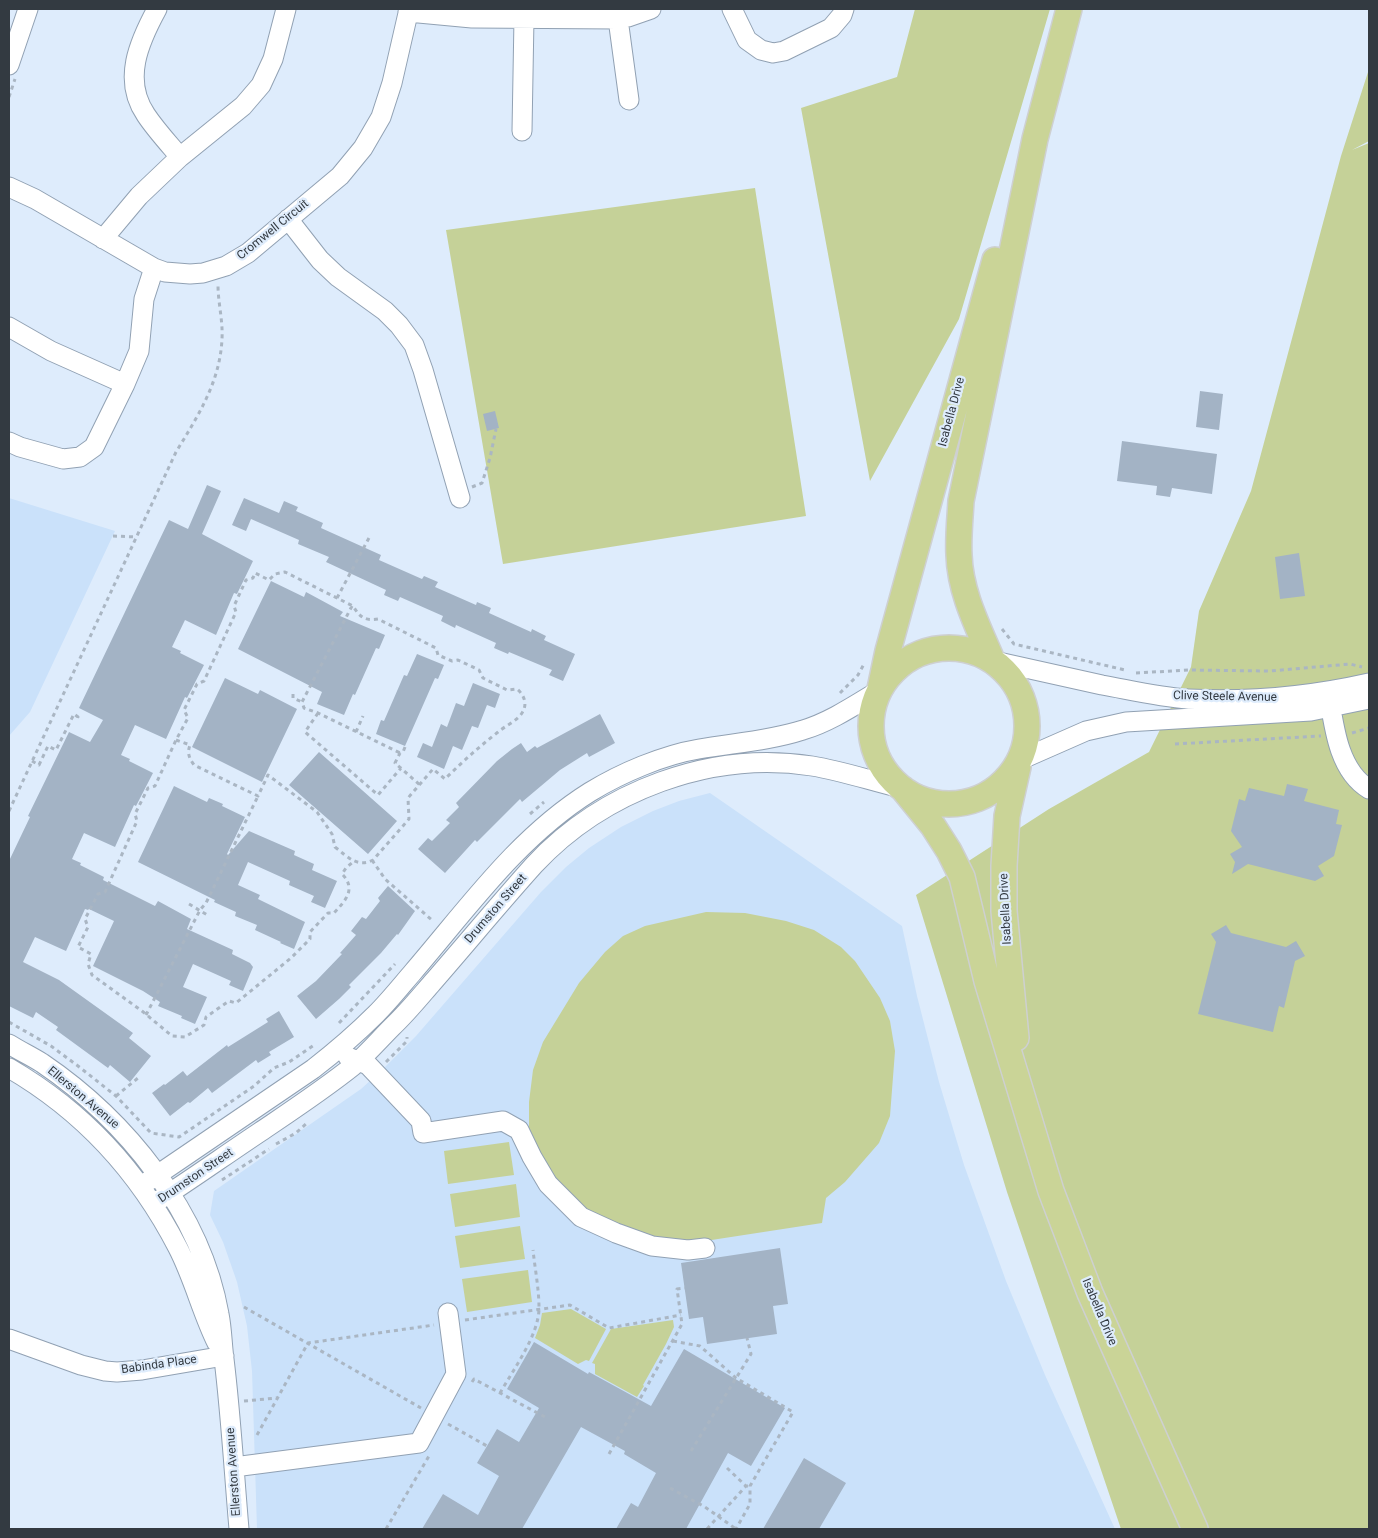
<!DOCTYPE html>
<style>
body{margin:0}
#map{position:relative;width:1378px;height:1538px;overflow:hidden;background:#deecfc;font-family:Roboto,sans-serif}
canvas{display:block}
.frame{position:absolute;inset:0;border:10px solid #333a41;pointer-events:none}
</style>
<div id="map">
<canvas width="1378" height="1538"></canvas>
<div class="frame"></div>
</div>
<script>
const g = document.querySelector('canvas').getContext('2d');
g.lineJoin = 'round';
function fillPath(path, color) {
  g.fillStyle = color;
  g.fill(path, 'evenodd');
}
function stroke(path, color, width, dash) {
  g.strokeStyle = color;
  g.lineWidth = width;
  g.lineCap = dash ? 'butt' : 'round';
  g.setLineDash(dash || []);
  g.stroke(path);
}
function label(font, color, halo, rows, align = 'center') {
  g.font = font + ' Roboto,sans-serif';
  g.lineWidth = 4.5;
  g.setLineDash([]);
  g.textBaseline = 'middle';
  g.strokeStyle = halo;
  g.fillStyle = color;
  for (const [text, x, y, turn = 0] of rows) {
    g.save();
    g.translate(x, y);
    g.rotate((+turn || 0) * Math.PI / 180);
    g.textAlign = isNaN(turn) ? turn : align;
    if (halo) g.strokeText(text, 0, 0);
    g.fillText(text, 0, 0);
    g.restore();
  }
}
fillPath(new Path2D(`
 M9,498L115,531L30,712L9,736Z
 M710,793L902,926L917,996L939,1082L964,1165L1006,1281L1045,1375L1115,1529H257L252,1371L247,1326L237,1282L223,1242L210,1215L214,1191L361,1089L383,1069L416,1036L541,892L566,867L589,848L621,827L653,811L679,801Z`), '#cae1fa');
fillPath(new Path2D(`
 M915,9H1050L959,319L870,481L801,108L897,77Z
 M1369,69V141L1352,150L1369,143V1529H1121L1007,1192L916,895L1049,809L1149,752L1191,667L1199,611L1251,491L1341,156Z
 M755,188L806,516L503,564L446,230Z
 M706,912L745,913L786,921L814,930L841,947L855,961L880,998L890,1021L895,1051L890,1116L879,1143L845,1182L826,1198L822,1223L692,1243L657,1240L594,1215L573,1198L552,1173L540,1154L529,1128V1102L533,1070L543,1042L579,983L605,952L623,936L645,926Z
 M509,1142L514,1175L448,1184L444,1151Z
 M516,1184L520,1217L455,1227L450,1194Z
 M520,1226L525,1259L460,1268L455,1236Z
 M528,1270L532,1302L467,1312L462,1279Z
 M571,1309L606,1329L589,1361L586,1360L578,1364L535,1338L540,1325L542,1313Z
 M673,1320L674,1327L666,1344L643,1385L644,1386L637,1397L595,1374V1364L592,1363L611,1329Z`), '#c5d198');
fillPath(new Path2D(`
 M1200,391L1223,394L1219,430L1196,427Z
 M495,411L499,428L487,431L483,414Z
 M1122,441L1217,454L1212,494L1172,488L1170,497L1156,495L1157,486L1117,481Z
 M207,485L221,491L202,534L253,561L237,594L234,593L216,635L185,620L172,647L181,651L180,653L204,665L187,698L185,697L166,739L135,725L121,755L130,759L129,761L153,773L136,806L134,805L115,847L84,833L72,859L81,863L80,865L104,877L103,880L155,906L158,901L191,919L187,929L233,950L232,954L250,963L253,967L243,991L229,985L231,981L193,964L183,987L207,997L195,1024L181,1018L182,1016L158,1006L160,1002L143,991L93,966L114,921L89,909L88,910L85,909L66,951L35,937L23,962L59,980L133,1033L129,1038L151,1056L130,1082L110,1065L108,1068L56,1030L58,1027L36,1012L33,1018L9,1006V861L30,817L28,816L69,732L90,742L103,720L79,708L169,520L188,529Z
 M244,498L279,513L284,501L298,507L296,511L323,523L321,528L381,555L379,560L422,579L424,576L438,582L435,587L476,605L477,602L491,608L489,613L531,632L532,629L546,636L544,640L575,654L563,681L549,675L552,670L509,652L508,654L494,648L496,643L456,625L455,628L441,621L443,616L400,597L398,601L384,595L386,590L326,562L329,557L298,544L299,540L251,519L246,531L232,525Z
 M1299,553L1305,596L1280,599L1275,557Z
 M271,581L304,597L306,592L343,612L340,616L385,635L379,649L376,648L355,695L353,694L344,715L317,704L322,692L238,649Z
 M417,654L444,665L438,679L435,678L405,746L376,734L381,720L384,721L404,675L407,676Z
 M225,678L258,694L260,690L297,709L262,782L192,747Z
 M473,683L500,694L495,708L487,705L478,728L472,726L462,750L453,746L444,769L417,757L423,743L432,747L441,724L447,727L456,703L464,706Z
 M600,714L615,743L589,757L587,753L560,770L522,802L520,799L477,842L475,840L445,873L418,849L428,838L432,841L450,823L446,820L459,807L456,803L497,761L512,749L521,743L527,752L535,746L537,748Z
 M319,752L397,821L368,854L289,785Z
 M1287,784L1308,789L1304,801L1339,810L1336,824L1342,825L1334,856L1318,866L1324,876L1315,881L1248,864L1232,874L1235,862L1230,854L1242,847L1231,831L1239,799L1245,801L1249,788L1284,796Z
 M174,786L207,802L209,798L223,804L222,806L245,817L227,854L228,855L249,831L295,851L294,855L314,864L312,870L337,881L325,908L311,902L314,896L289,885L290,881L248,862L238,885L260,895L258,899L305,922L294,949L280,943L281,942L255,930L257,925L235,916L236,912L214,902L215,900L138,862Z
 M388,886L415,911L398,935L397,934L381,953L349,985L351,987L339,999L316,1019L297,996L316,981L342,954L340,953L356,935L351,931L362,917L366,919L380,901L378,898Z
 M1226,925L1231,933L1286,947L1296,941L1305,956L1295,961L1284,1008L1279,1006L1273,1032L1198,1014L1216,942L1211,934Z
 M279,1011L294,1037L269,1052L271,1055L258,1063L256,1060L212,1093L208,1088L190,1103L188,1102L170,1116L152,1093L164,1084L165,1085L183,1071L187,1076L227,1045L228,1047L268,1022L266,1019Z
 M780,1248L788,1304L773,1306L777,1334L707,1344L703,1317L689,1319L681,1263Z
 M534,1342L588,1374L589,1372L651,1406L684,1349L785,1408L751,1466L728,1453L686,1529H616L631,1503L638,1507L656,1473L624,1454L625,1451L581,1427L522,1529H422L443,1494L478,1515L499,1476L477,1463L497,1429L519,1442L539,1408L507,1389Z
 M804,1458L846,1483L819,1529H763Z`), '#a3b3c5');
const minor = new Path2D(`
 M157,9C139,42 122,80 146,115C156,130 169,144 180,157
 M732,9L747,40L761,50L773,53L784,51L831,28L842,15L844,9
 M408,12L472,18L618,19L628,17L651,9
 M618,19L629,100
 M9,65L28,9
 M522,131L524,18
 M9,187L35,199L154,268L165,272L190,274L203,273L226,266L248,253L340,176L363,148L381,117L392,83L409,9
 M288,219L320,260L338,277L385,311L399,325L414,345L423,370L460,498
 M103,239L139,196L180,157L243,106L261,85L273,59L286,9
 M9,327L51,351L125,384
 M9,442L20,447L63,459L80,457L94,447L125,384L139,351L144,299L154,268
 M994,661C1030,669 1066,677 1102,685C1130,690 1159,697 1188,699C1251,702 1307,697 1369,683
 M1329,696C1334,728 1339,771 1369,789
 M1020,760L1086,731L1126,722L1311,711L1369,699
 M9,1044C20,1051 31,1056 42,1063C126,1120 201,1212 219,1314C222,1329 222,1344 224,1359C231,1416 234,1472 239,1529
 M348,1057L368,1065L421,1121L423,1133L503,1121L519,1130L532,1157L548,1184L581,1217L616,1233L652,1246L688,1250L705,1248
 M9,1068C83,1111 139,1172 178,1248C194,1279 202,1313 217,1343
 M141,1186L313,1069C335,1052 356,1034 376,1014C389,1001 401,986 413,972C468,908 518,837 590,792C621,773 663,755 699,749C733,743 769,741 803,730C830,722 855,705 880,690
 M153,1204C189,1181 224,1156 260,1132C291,1111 323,1090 353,1066C367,1054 379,1040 392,1027C406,1014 419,998 432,983C466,944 499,904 534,865C603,791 711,750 812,766C843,771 871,781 901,788
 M9,1339L81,1365L105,1371L117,1372L142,1370L224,1356
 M234,1467L419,1443L456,1374L448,1313`);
const major = new Path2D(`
 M871 726a78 78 0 1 1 156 0a78 78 0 1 1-156 0Z
 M992,660C978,627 960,592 959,555C958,537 960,519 961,501L1035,139L1069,9
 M880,689L888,651L995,260
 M903,789L933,826L949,851L962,877L987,981L1051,1191L1090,1293L1195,1529
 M1016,1038L1004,911V866L1007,816L1018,767`);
stroke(minor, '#91a1b3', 21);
stroke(major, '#ced0d1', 28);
stroke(new Path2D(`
 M9,97L15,79
 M472,487L482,483L490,458L496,429
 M113,536L136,537
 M337,598L370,536
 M352,606L302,702L304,708L318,713L400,753
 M1002,629L1014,644L1125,670
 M1136,673L1189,670L1270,671L1350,664L1362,667
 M840,693L858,675L864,664
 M293,694V698L302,702
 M318,713L305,732L378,795L401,768
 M356,732L363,716
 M1352,733L1369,728
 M176,740L190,745C187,753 189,758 194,765L258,796L268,775L317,812L332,834L335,847C348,857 357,868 373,860L409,819L408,798L433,769L445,779C462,762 479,747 498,732C505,726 517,721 522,713C528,704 524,695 517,689L507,690L483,678L479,670L458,660L452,661L438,655L436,648L378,619C364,621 360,617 353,606L285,572L275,574L269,580L255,573L253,578L246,580L234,606L236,612L204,681L197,684L184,710L188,718L176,740L155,786L148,788L135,814L137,821L105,892L98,894L85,919L88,927L78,947L91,954L88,964L92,975L142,1011L172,1036L185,1037L204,1025L206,1017L229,1001L236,1003L291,958L310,939V932L328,913H334C345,901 357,889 342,874L346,868L354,861
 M1175,744L1321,736
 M405,747L403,752L400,753L395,763L420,785
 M32,761L39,765L48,746L56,750L74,714L78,717L76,719
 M9,811L176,452C198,416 220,382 222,339C223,320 218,303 218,285
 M530,814L544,802
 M372,860L385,879L433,921
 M189,904L209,916
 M146,1015L200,910L206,903L258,796
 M9,1022L51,1046L78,1066L116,1096L151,1133L179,1137L254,1086L274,1068L289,1062L314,1045
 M339,1023L395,964
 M386,1062L407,1041V1037
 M116,1096L138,1078
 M276,1144L296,1133L308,1122
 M222,1180L269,1149
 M244,1307L421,1408
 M465,1320L570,1305L609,1328L681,1315
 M673,1341L700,1346L736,1378L793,1412L750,1486V1504L736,1529
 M472,1382L474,1379L545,1417
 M500,1393C513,1370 539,1335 539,1308C539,1289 535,1269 533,1250
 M244,1401L277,1398
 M448,1424L487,1446
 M257,1435L308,1343L434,1325
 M691,1451L751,1354L747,1338
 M609,1454L682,1324L677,1289L685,1288
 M727,1468L746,1486
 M670,1488L705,1507L736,1529
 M386,1529L429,1456
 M707,1529L746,1486H750`), '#aab6c3', 3, [4, 4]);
stroke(minor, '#fff', 19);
stroke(major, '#cad497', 25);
label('12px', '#333a41', '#deecfc', [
 ["Cromwell Circuit",273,230,-39],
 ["Isabella Drive",952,412,-75],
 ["Clive Steele Avenue",1225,697,1],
 ["Drumston Street",496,909,-49],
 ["Isabella Drive",1006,909,-93],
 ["Ellerston Avenue",83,1098,40],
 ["Drumston Street",196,1176,-34],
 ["Isabella Drive",1099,1312,67],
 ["Babinda Place",159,1365,-8],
 ["Ellerston Avenue",234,1472,-94]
]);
</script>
